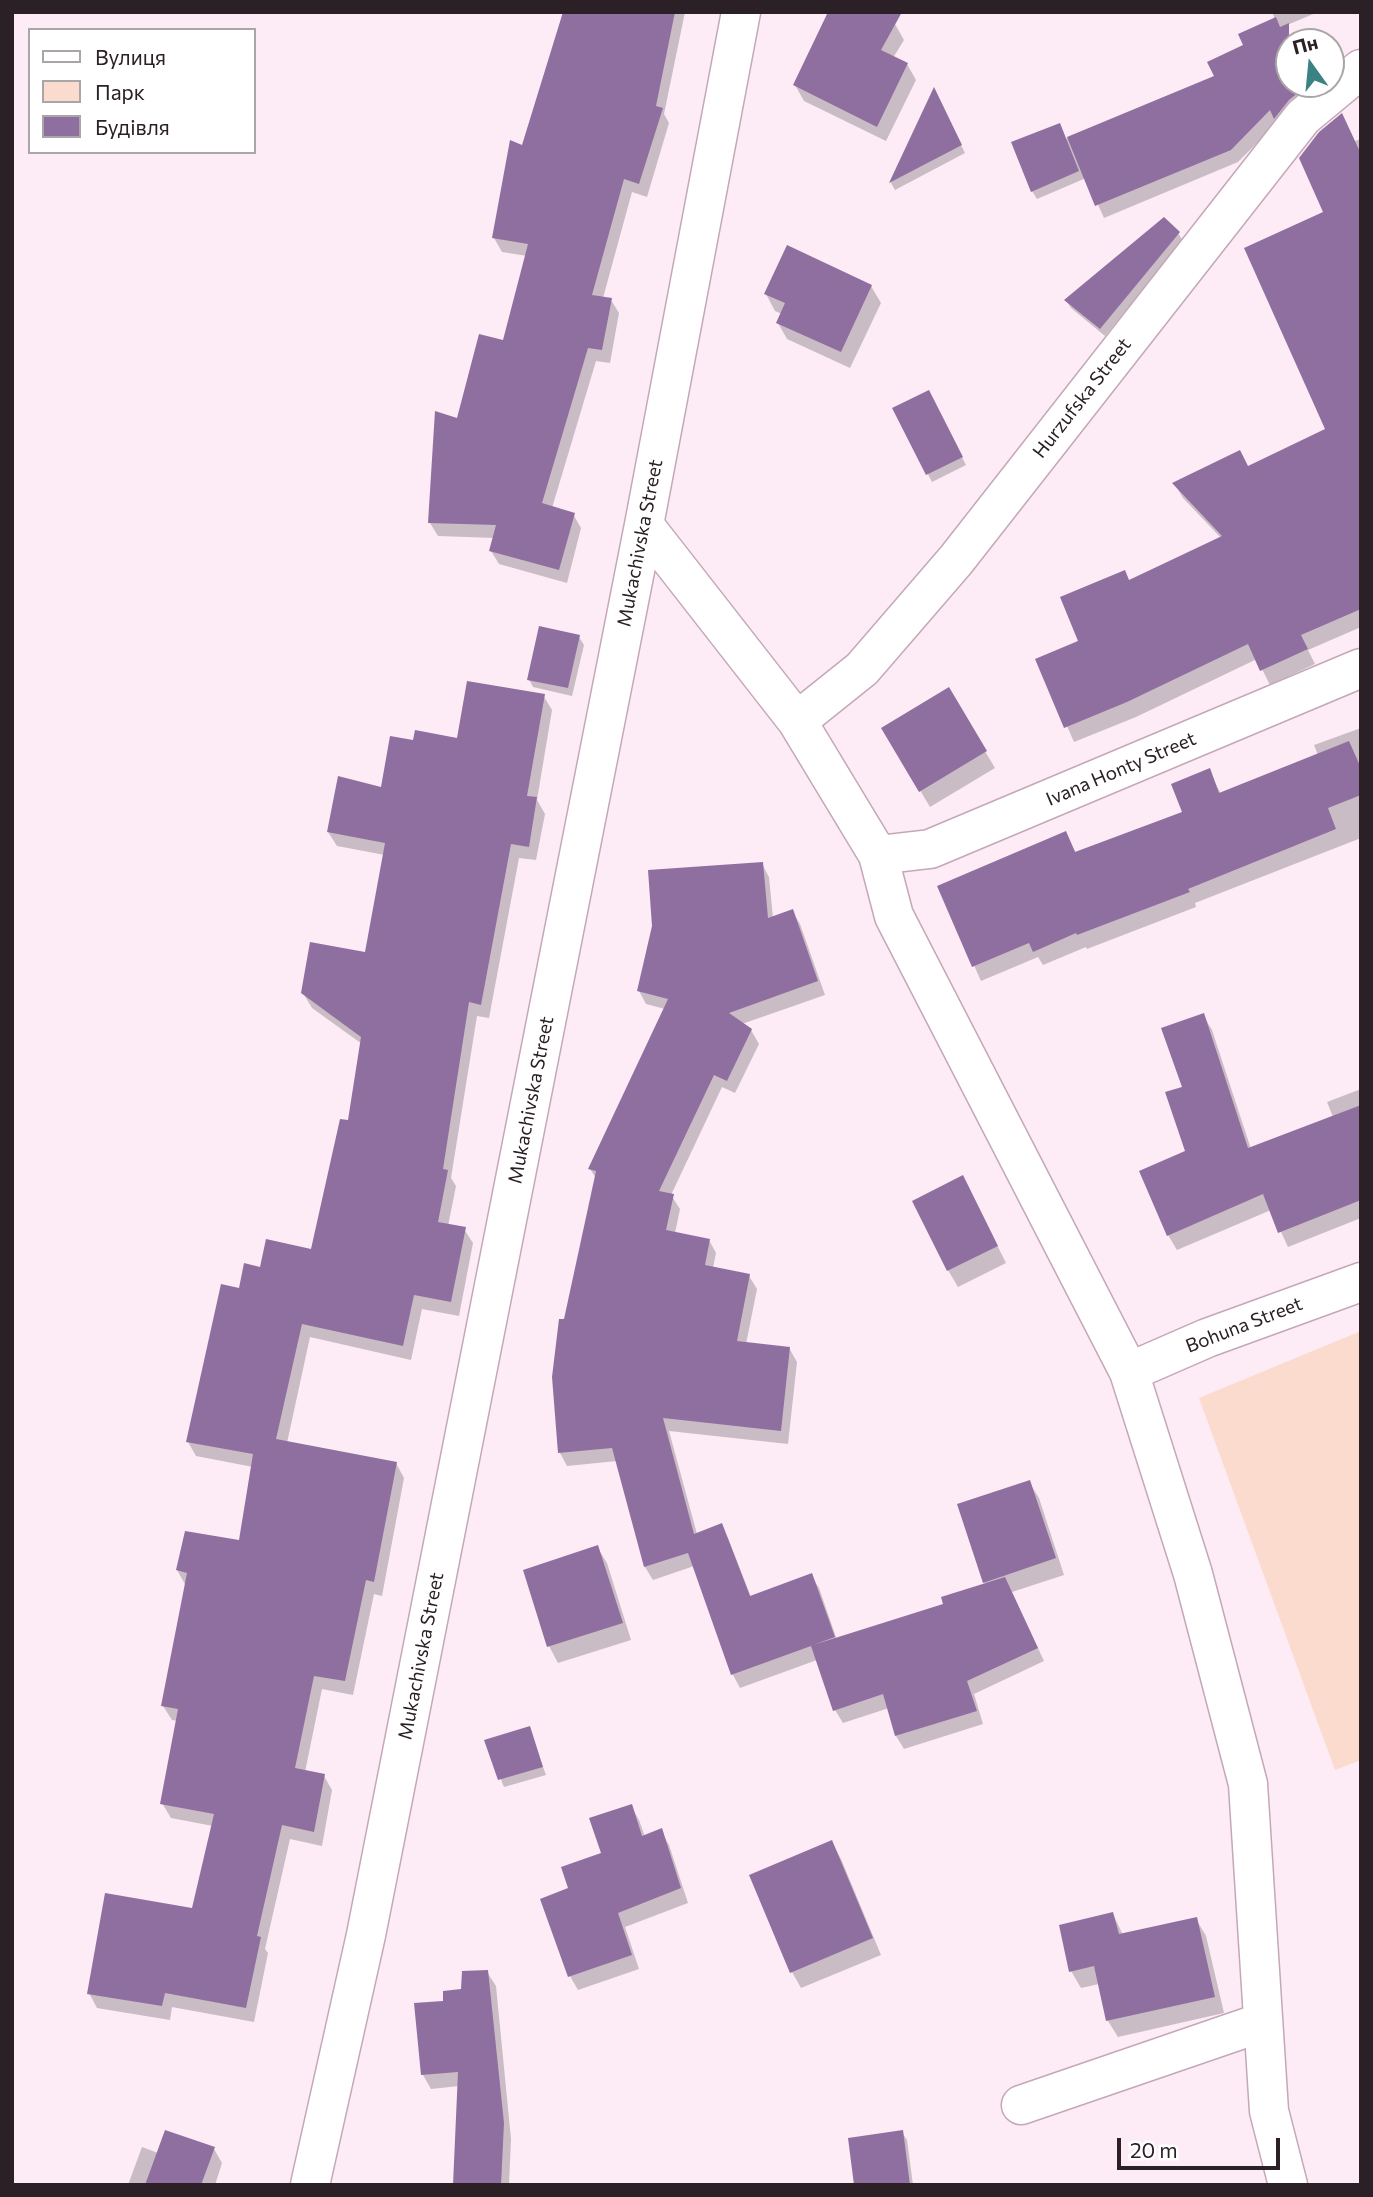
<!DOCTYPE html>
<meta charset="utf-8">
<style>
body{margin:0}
#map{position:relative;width:1373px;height:2197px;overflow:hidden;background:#fdebf5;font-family:Commissioner,sans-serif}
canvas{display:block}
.frame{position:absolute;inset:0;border:14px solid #2a2026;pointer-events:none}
.legend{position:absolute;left:28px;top:28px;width:228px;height:126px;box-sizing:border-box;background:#fff;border:2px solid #aaa6a8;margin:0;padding:9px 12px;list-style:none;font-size:21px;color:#2a2026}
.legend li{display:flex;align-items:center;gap:14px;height:35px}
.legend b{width:35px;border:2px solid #aaa6a8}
.north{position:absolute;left:1275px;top:28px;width:70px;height:70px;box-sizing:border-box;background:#fff;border:2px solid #aaa6a8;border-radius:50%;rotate:345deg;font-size:19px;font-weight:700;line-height:28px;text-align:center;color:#2a2026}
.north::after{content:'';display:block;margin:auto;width:24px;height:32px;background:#3a8284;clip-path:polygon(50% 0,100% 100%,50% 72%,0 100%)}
.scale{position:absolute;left:1117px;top:2138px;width:163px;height:32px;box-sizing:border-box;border:4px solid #2a2026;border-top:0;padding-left:9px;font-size:21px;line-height:24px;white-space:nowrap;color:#2a2026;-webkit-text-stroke:5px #fff;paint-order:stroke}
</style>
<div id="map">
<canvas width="1373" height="2197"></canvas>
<div class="frame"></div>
<ul class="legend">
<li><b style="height:9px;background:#fff"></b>Вулиця</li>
<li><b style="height:19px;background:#fcdbcf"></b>Парк</li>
<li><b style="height:19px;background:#8f6fa0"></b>Будівля</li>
</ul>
<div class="north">Пн</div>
<div class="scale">20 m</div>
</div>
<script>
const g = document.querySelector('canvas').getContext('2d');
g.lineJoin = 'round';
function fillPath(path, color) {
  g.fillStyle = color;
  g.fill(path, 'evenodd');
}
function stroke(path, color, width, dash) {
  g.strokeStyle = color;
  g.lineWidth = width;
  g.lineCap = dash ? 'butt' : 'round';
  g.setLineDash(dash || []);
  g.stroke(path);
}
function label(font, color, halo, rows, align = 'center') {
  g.font = font + ' Commissioner,sans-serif';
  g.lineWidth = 6;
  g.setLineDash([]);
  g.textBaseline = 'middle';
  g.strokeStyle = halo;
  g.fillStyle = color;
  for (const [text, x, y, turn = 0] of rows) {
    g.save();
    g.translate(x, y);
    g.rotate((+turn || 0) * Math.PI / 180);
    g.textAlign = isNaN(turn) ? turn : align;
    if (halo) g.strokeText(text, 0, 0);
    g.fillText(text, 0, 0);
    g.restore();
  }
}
fillPath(new Path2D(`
 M1361,1331V1760L1335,1770L1199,1398Z`), '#fcdbcf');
fillPath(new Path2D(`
 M564,12H685L664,114L669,123L647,197L632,192L603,298L611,300L619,313L610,363L596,361L552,508L573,514L581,528L567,583L499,564L491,551L495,538L438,536L430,523L458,420L504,342L527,256L502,252L494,238Z
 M1272,12H1318L1280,28L1289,47V84H1305L1307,88L1278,122L1238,162L1104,218L1086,178L1037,199L1032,191L1066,139L1216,77L1275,19Z
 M895,24L904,40L893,58L907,64L916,80L886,141L804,101L795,85Z
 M934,91L965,153L895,190L891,183Z
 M1361,139V627L1308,650L1315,664L1270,685L1257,659L1136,717L1074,742L1038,660L1080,642L1130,582L1221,538L1183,498L1174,483L1249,468L1328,430L1326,213L1355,141Z
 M1178,233L1183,241L1105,336L1071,308L1066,300Z
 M871,286L881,303L850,368L787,339L778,323L782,314L775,311L766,294Z
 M933,400L966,465L932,482L894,409Z
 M579,637L584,645L572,696L533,687L529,679Z
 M948,689L995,768L930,807L883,728Z
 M543,695L552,710L537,800L545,814L536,860L519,858L489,1018L477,1016L451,1178L456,1186L448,1226L464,1229L473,1243L459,1316L422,1309L411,1360L310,1337L287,1443L396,1463L404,1478L382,1596L374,1594L353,1695L322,1689L305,1772L324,1776L332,1790L322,1846L290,1839L265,1949L268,1953L254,2022L172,2007L170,2020L97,2008L89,1993L194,1910L213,1826L171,1818L162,1803L178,1721L172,1720L163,1706L186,1586L177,1570L240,1542L253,1467L196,1456L188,1442L240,1290L262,1269L312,1251L349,1122L362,1044L312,1008L303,993L366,954L385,855L337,846L328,832L382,789L415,742L458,740Z
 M1361,728V838L1195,903L1196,907L1087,949L1086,947L1043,965L1038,957L981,981L939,887L1066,833L1076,853L1185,813L1209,771L1221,794L1318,755L1314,745Z
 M762,864L769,877L773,918L792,911L800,924L825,995L742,1024L751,1030L759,1044L735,1093L722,1087L671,1195L680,1209L675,1233L709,1240L716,1253L713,1268L749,1276L757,1289L746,1344L789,1348L797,1362L788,1444L669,1431L697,1534L721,1525L728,1538L751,1597L811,1575L819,1588L837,1640L946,1605L986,1585L984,1582L1029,1482L1039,1498L1064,1575L1012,1592L1044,1661L974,1694L983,1724L904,1749L896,1736L889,1708L843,1723L835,1710L817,1660L740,1688L733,1675L694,1566L653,1580L645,1567L617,1461L567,1466L560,1453L566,1321L596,1178L590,1169L665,1009L646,1004L639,991Z
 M1203,1015L1212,1030L1251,1149L1333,1117L1327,1102L1361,1089V1218L1288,1247L1271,1210L1177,1250L1168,1235L1187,1152L1184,1088Z
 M971,1193L1006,1263L958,1287L948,1270Z
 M597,1547L607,1563L631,1640L558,1663L549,1646Z
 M529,1728L546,1775L504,1787L486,1742Z
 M631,1806L639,1820L645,1837L661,1831L669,1845L688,1903L625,1927L639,1969L578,1990L570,1976L571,1889L603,1854Z
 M832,1842L841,1859L881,1955L801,1988L792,1972Z
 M1113,1914L1123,1935L1196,1919L1206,1936L1224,2013L1118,2037L1108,2021L1099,1984L1081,1988L1071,1971Z
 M487,1972L496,1986L511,2139L509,2185H455L459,2086L431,2089L423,2075L445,2002Z
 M902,2132L907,2140L913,2185H856Z
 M142,2147L158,2153L214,2149L222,2163L215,2185H128Z`), '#0003');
fillPath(new Path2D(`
 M563,12H675L656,106L663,108L639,184L624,179L592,295L612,298L602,350L588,348L542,503L575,513L559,570L489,551L496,525L428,523L435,411L457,418L479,334L503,340L528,244L492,238L510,140L522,145Z
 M828,12H902L881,50L908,63L877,127L793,85Z
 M1276,17L1280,27L1289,23V84H1309L1289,100L1274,119L1270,110L1231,150L1095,206L1067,137L1214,76L1207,62L1243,45L1238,34Z
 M934,87L962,145L889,183Z
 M1342,113L1361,154V609L1301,635L1308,649L1260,671L1248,644L1127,702L1064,728L1035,659L1078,641L1060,597L1125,570L1129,580L1222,536L1172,483L1240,450L1248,466L1325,429L1244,248L1323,212L1299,158L1319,132Z
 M1060,123L1079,171L1031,192L1011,142Z
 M1164,217L1180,232L1100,329L1064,300Z
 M787,245L872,285L841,352L776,323L785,303L764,294Z
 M929,390L963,457L926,475L892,408Z
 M539,626L580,635L568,688L527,680Z
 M467,681L545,694L527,796L537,797L529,847L511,844L481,1005L469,1002L443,1169L448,1170L438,1222L466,1227L451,1302L414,1295L403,1346L302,1324L276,1439L397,1462L374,1582L366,1580L345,1681L314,1676L295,1768L325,1774L314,1832L282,1825L257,1936L261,1937L246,2008L165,1993L162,2006L87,1994L105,1893L192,1908L214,1814L160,1804L178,1709L161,1706L187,1573L176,1570L185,1531L239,1540L253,1454L186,1442L221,1284L239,1288L244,1263L260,1267L266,1239L311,1249L340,1119L348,1120L361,1037L301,993L310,942L365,952L385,843L327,832L338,776L381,787L390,736L413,740L415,730L457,738Z
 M949,687L987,751L919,792L881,728Z
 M1349,741L1361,768V795L1328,808L1336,829L1188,889L1190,892L1077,935L1076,933L1033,952L1029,943L972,967L937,886L1066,831L1075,852L1182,812L1171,784L1210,768L1219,793Z
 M763,862L768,918L793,909L818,981L729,1013L752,1029L727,1081L714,1075L659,1191L674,1194L666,1230L710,1239L705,1265L750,1274L737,1341L790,1347L781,1431L663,1418L694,1534L722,1523L750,1596L812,1573L835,1637L813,1645L943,1604L941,1597L1005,1577L1038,1648L967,1681L977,1711L895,1736L883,1694L833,1711L811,1646L731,1675L688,1553L644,1567L612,1448L558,1453L552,1377L559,1319H564L596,1171L588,1169L668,999L637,991L652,926L648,870Z
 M1204,1013L1248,1148L1361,1105V1200L1278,1233L1263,1194L1167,1236L1139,1171L1185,1151L1165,1092L1182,1087L1161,1028Z
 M963,1175L998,1246L947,1271L912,1201Z
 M1030,1480L1056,1558L983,1583L957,1504Z
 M598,1545L623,1623L547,1647L523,1570Z
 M530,1726L543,1767L498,1780L484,1740Z
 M632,1804L642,1836L662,1828L681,1888L618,1913L632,1955L568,1977L540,1899L568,1888L561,1867L601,1853L589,1818Z
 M832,1840L873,1938L790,1973L749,1875Z
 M1113,1912L1119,1934L1197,1917L1215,1997L1106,2021L1094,1966L1069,1972L1059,1925Z
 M488,1970L504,2123L501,2185H453L458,2072L421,2075L414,2003L443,2001V1991L461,1989L462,1971Z
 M165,2130L215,2147L201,2185H145Z
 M903,2130L910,2185H854L848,2138Z`), '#8f6fa0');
const minor = new Path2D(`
 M644,525L797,721L878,855L894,916L1129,1372L1193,1574L1248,1784L1269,2111L1288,2185
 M797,721L862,669L956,560L1303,117L1361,69
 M878,855L930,849L1361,668
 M1129,1372L1207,1338L1361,1282
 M1021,2105L1263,2022
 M310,2185L366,1935L644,525L741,12`);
stroke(minor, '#c4a8b8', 41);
stroke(minor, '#fff', 38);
label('19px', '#2a2026', '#fff', [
 ["Hurzufska Street",1082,398,-52],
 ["Mukachivska Street",640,543,-79],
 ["Ivana Honty Street",1121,769,-23],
 ["Mukachivska Street",531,1100,-79],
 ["Bohuna Street",1244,1325,-21],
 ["Mukachivska Street",421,1656,-79]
]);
</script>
